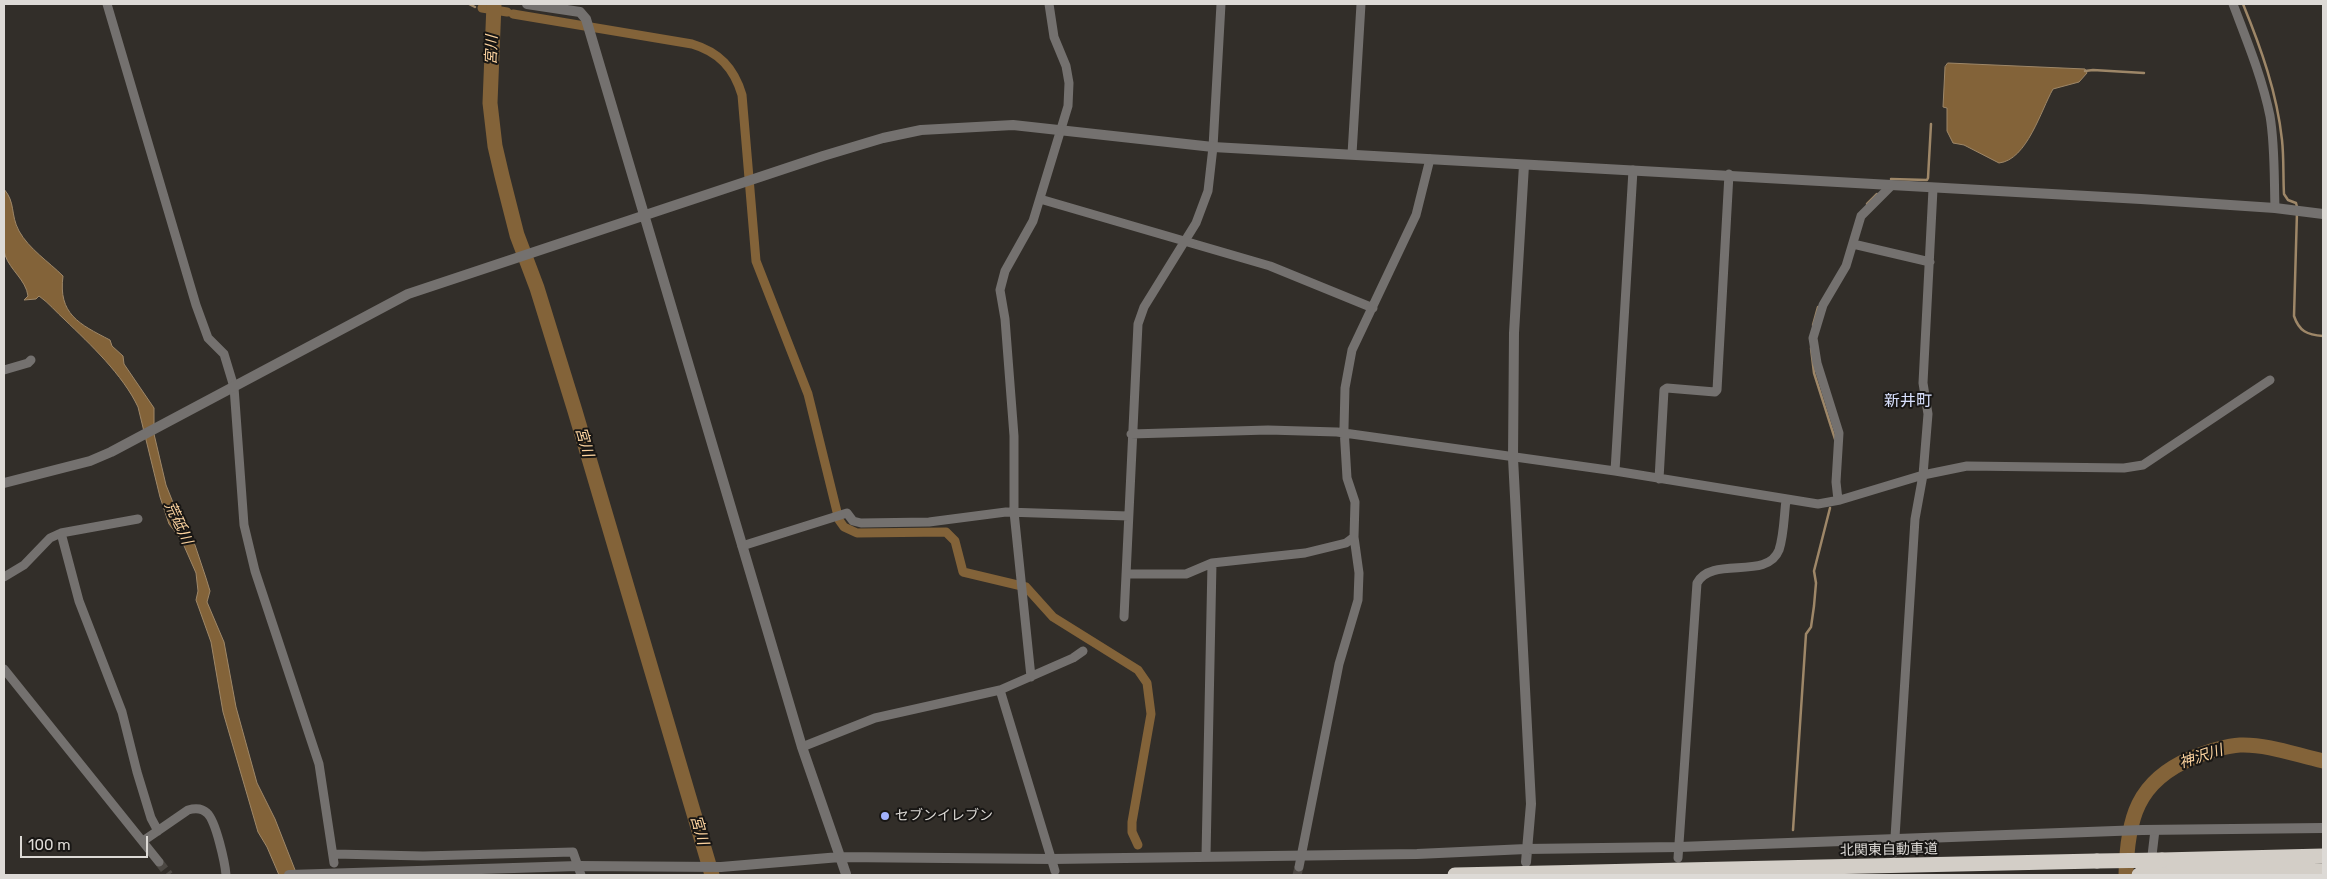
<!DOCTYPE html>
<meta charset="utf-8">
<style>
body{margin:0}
#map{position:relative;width:2327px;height:879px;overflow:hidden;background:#322e29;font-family:Rubik,sans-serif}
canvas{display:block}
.frame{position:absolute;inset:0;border:5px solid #dddad6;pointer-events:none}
.scale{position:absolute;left:20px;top:836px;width:128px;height:22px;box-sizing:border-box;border:2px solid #dddad6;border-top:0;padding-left:6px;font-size:15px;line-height:18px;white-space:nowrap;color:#dddad6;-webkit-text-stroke:4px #181614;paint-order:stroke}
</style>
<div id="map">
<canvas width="2327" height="879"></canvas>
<div class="frame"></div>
<div class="scale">100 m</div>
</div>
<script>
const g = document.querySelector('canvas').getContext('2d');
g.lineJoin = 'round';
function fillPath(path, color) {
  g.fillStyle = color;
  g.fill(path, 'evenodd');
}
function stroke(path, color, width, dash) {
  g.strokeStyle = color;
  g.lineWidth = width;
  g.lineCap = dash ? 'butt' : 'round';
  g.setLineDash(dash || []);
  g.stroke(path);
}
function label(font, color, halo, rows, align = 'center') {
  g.font = font + ' Rubik,"Noto Sans JP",sans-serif';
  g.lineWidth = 4;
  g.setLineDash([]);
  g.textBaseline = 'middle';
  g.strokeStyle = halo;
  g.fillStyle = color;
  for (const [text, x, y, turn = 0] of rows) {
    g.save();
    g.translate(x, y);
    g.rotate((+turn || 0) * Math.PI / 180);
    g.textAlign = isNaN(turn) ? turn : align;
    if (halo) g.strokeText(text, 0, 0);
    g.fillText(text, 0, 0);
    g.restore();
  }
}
const water = new Path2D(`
 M1948,63L2085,69L2087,73L2079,82L2053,89C2041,110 2027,160 1999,163L1964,145L1953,143L1947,131V108L1943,107L1945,67Z
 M4,189C16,203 10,214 19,231C29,249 49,262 63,276C58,314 79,324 110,340L112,346L123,356L124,364L154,408V434L166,485L180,520L195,545L206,578L210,591L207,602L224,642L236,707L257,783L275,819L297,875H279L267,847L258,832L223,712L211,642L196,600L198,591L196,573L181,539L169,524L160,497L138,407C123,375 90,344 65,320C56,312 49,303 39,296L36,299L24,300L28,296C26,280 10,270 5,255C0,236 4,209 4,189Z`);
fillPath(water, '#836339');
stroke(water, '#9e8768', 1);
stroke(new Path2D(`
 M469,4L475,7
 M2243,4C2261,48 2277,93 2282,140C2284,158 2283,177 2284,194L2288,200L2296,203L2297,207
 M2085,71L2093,70L2144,73
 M1891,179L1927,180L1928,178L1931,124
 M1867,204L1877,194
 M2297,212L2294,316C2299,331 2307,335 2323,336
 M1813,325L1818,307
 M1811,348L1814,373L1835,439
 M1793,830L1806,634L1811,627L1814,606L1816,583L1814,571L1830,508`), '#9e8768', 2.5);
stroke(new Path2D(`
 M482,8L507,12
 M513,14L692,44C719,52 734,68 742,95L756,261L808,394L839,520L844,527L857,533L946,532L955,541L963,572L1026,587L1053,617L1138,670L1147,683L1151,714L1132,822V832L1138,845`), '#836339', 9);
stroke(new Path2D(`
 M494,4L490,103L495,146L502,176L517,235L537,288L575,411L712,875
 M2126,875C2127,819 2137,781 2192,758C2207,752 2224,746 2240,745C2268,744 2296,755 2323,761`), '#836339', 15);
stroke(new Path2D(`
 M159,862L169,875
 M1297,875L1299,867`), '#4c4843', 9, [9, 4.5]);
stroke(new Path2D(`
 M107,4L196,305L208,338L224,354L234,387L244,525L255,571L319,764L334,863
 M2233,4C2247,41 2262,77 2270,116C2275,146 2274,177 2275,208
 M1352,154L1361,4
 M1040,199L1270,266L1373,308
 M1853,244L1930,262
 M4,370L28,363L31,360
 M1131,434L1268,430L1337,432L1615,471L1818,504L1840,500L1923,475L1967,466L2124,468L2143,465L2270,380
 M1615,471L1633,170
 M1659,479L1664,390L1667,388L1715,392L1717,390L1729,174
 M1838,500L1836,482L1839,433L1817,363L1813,338L1823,305L1846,266L1861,216L1891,186
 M138,519L61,533L79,601L122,712L137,772L151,818L158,831
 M742,546L847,513L853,521L861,523L929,522L1006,512L1128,516
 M1126,574H1186L1212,563L1305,553L1346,543L1354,537
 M4,577L24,565L50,538L61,533
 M1124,617L1138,324L1144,307L1196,223L1208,191L1213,147L1221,4
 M4,669L159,862
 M1031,677L1014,512V436L1005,319L1000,290L1005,271L1033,221L1068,106L1069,83L1066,66L1054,37L1049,4
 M1000,690L1055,871
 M802,747L875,718L1000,690L1073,658L1083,651
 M143,841L188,810C195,808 202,808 207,813C216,821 225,863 226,875
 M1894,853L1915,519L1923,475L1928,414L1923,383L1933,189
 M334,854L423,856L573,852L581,875
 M1206,856L1212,563
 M1678,858L1697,583C1712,555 1767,581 1779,550C1784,535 1784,516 1786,500
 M2151,864L2155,830
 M1299,867L1339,664L1358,600L1359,573L1354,537L1355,502L1347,478L1344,428L1345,388L1352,350L1416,215L1430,159`), '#74716f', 9);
stroke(new Path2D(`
 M527,4L580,12L586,19L802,747L846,874
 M1524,165L1514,333L1513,458L1531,804L1526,862
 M4,483L90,461L111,452L408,294L823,156L883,138L921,130L1013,125L1213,147L2141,199L2275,208L2323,214
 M289,875L578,866L721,867L840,857L1052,859L1417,854L1526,849L1679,847L2142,830L2323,828`), '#74716f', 10);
stroke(new Path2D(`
 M2162,860L2323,856
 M1455,875L2097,861
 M2163,875L2323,871`), '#d3cec7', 15);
stroke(new Path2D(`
 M2097,861L2162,860
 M2139,875H2163`), '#d3cec7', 15);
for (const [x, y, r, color] of [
 [885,816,5,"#a2b2fd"]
]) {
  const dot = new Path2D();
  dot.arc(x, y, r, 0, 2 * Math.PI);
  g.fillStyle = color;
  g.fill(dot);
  stroke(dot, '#181614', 2);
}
label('14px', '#dddad6', '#181614', [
 ["セブンイレブン",895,816]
], 'left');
label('14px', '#dddad6', '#181614', [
 ["北関東自動車道",1889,850,-1]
]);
label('italic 15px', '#fbd29e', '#181614', [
 ["宮川",492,50,-88],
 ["宮川",584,442,74],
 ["荒砥川",178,523,65],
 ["神沢川",2201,757,-18],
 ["宮川",699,830,74]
]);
label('16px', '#d8e0fd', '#181614', [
 ["新井町",1908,401]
]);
</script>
